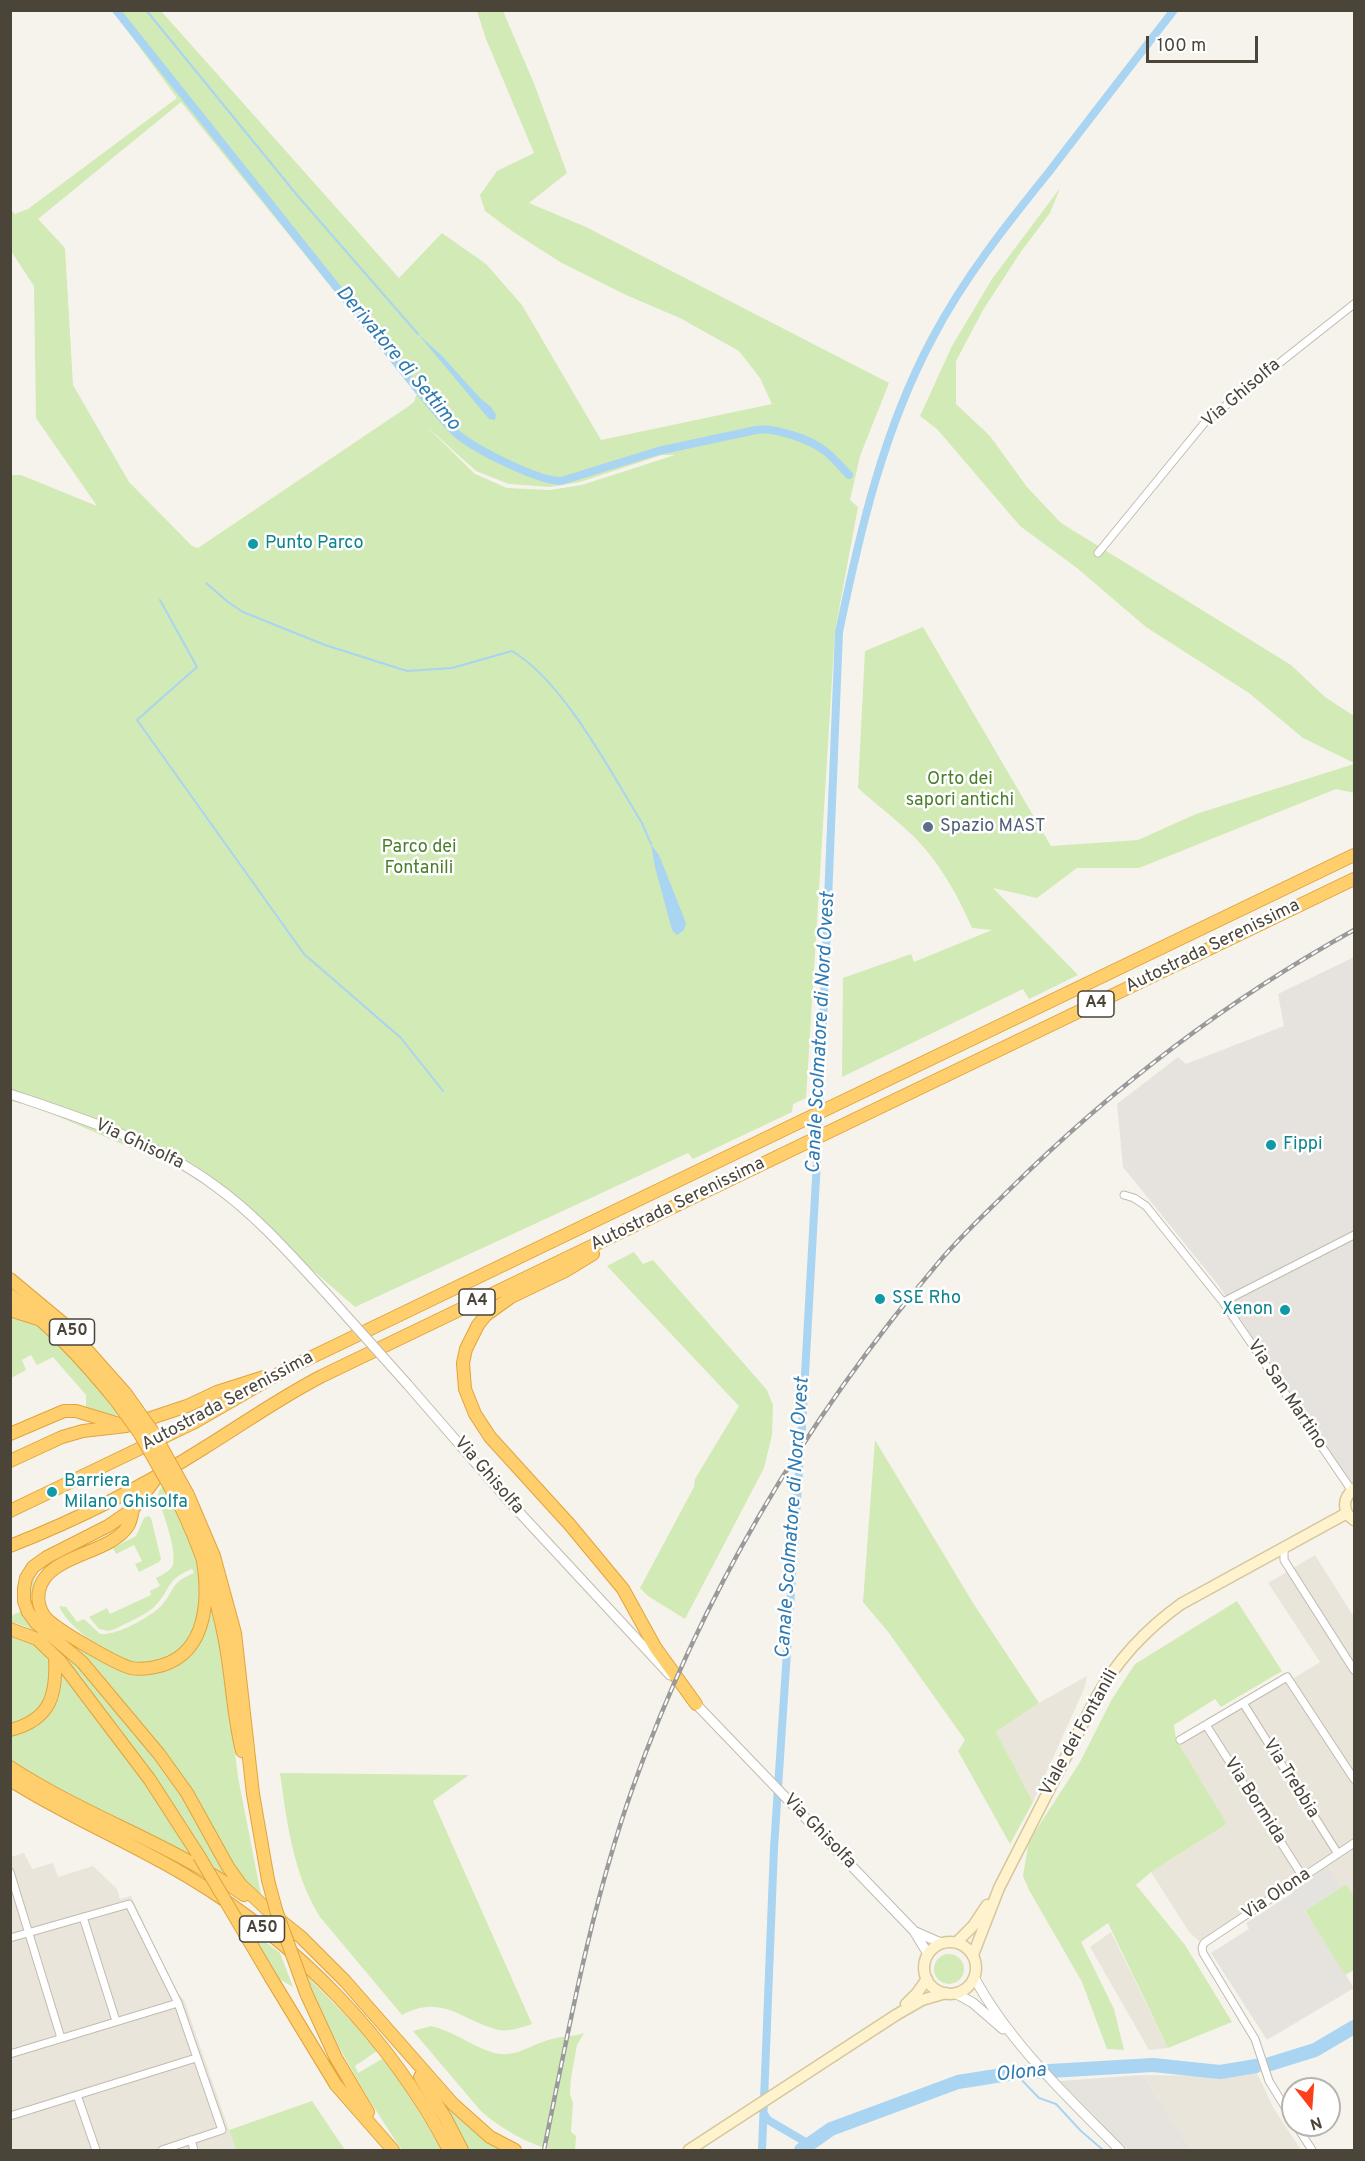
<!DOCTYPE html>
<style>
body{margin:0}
#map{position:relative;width:1365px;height:2161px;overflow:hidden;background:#f6f3ec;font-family:Overpass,sans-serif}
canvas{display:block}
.frame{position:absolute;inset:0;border:12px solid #4b4439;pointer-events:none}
.north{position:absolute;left:1281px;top:2077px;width:60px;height:60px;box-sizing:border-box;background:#fff;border:2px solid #b7b4b0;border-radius:50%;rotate:163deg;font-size:16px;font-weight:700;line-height:24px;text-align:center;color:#4b4439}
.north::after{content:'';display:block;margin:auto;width:21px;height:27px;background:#fc3f1d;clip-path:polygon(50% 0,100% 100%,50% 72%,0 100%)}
.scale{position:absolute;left:1146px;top:36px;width:112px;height:27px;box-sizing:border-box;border:3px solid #4b4439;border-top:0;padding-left:8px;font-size:18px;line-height:21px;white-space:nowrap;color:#4b4439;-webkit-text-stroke:4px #fff;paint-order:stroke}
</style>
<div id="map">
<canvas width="1365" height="2161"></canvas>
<div class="frame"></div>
<div class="north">N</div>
<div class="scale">100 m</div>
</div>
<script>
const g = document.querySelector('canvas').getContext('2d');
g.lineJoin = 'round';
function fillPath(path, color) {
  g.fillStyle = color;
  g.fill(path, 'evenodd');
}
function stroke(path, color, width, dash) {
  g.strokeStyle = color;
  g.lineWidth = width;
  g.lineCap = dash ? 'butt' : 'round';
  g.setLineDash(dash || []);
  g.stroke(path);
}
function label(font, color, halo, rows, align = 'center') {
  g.font = font + ' Overpass,sans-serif';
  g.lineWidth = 5;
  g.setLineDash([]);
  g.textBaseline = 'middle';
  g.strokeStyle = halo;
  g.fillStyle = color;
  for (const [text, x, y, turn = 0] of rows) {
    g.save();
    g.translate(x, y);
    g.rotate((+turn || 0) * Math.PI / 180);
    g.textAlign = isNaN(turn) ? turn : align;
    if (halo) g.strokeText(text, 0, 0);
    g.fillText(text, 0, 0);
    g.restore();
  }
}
fillPath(new Path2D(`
 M1315,1555L1354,1617V1896L1346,1884L1305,1911L1285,1884L1199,1941L1189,1932L1151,1872L1227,1824L1176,1739L1289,1671L1294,1678L1320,1662L1268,1583Z
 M1087,1676L1085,1687L1033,1802L996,1732L1039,1703Z
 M24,1853L32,1869L53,1863L58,1877L93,1866L117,1889L120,1899L131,1896L175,1990L184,2000L236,2150H11L10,1857Z
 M1111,1932L1159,2030L1168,2048L1149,2050L1090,1947Z
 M1255,2069L1273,2107L1301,2150H1191L1143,2075L1216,2076Z`), '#eae5da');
fillPath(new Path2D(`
 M1354,957V1494L1219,1286L1123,1167L1117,1104L1178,1057L1186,1064L1284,1026L1278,994Z
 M1293,1893L1354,1988L1267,2040L1211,1953L1249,1929L1246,1923Z
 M1143,2075L1191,2150H1128L1060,2081Z`), '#e6e2dd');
fillPath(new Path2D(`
 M113,11H161L399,278L442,233L486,264L522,305L601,440L772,404L760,378L739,351L680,318L626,295L560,262L512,231L485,211L480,195L497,171L534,153L486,39L477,11H503L535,86L567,173L529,203L586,227L889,383L860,456L850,500L858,507L835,631L806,1098L793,1104L792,1112L693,1159L688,1153L355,1307L214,1184L11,1096V475H21L97,506L36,418L34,286L11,251L10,209L15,214L28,209L177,98ZM181,102L417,393L414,402L406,408L198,548L192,546L129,482L73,385L65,248L38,219ZM425,425L476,471L509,484L550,487L580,482L662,455H675L582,485L550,490L507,488L475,474Z
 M1060,188L1050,213L1020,253L983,310L956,361V404L990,436L1027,487L1061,523L1291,665L1325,697L1354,716V763L1303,738L1249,693L1146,627L1077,568L1020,526L937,429L920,416L952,346L992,279Z
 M923,627L1051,846L1138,840L1196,814L1354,764V793L1336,789L1139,868H1077L1037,898L993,888L1078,975L1029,999L1023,989L842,1077L843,978L911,954L914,962L992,930L972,928C959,898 941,865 918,841C900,822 878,806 858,788L865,651Z
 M634,1252L643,1264L653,1260L767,1390L773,1405L772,1435L764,1468L685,1619L648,1596L640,1588L694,1487L695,1479L739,1406L607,1266Z
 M11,1315L41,1328L59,1342L122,1416L100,1414L86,1408V1395L53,1357L37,1365L31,1355L22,1360L26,1370L11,1378Z
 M875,1440L973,1603L1039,1703L996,1732L1033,1802L1010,1844L958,1751L965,1740L889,1633L863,1602Z
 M163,1485C177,1506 183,1523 192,1547C195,1554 198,1561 200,1568C202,1577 200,1587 200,1596C199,1661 149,1682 97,1645C83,1635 66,1622 59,1606L66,1607L77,1622L84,1619L100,1634C116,1636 151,1617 162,1605C176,1588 170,1583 194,1573L192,1569C165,1580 172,1588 156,1605C145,1616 128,1622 115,1629L109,1631L99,1629L89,1617L107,1608L110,1614L151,1595L150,1591L160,1586L156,1578C162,1575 168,1572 172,1567C179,1554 162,1511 158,1497L159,1491Z
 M148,1516L151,1518L161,1559L159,1562L139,1572L135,1564L142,1561L134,1545L116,1554L113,1548L136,1536L144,1518Z
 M35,1574L31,1598L35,1612L112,1663L174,1665L209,1604H213L227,1686L238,1777L262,1900L239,1877L201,1809L45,1627L28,1603L30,1581Z
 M1237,1601L1282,1671L1221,1707L1215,1699L1174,1725L1176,1739L1227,1824L1151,1872L1136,1885L1185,1945L1232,2022L1168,2048L1108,1923L1081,1942L1114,2009L1124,2050L1107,2049L1082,1982L1029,1890L1023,1876L1029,1841L1080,1762L1112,1699L1135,1664Z
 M23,1610C82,1667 138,1729 184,1797C200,1821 212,1849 225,1874L224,1875L210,1867L78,1678L47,1640L25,1626L11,1622V1616Z
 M10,1635C29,1641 55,1652 52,1677C51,1687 44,1699 41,1709L11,1726Z
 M64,1674L169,1815L195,1859L151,1838L11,1763L10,1734L28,1729L61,1675Z
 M280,1773L469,1775L433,1801L532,2024C520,2028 507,2033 495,2029C460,2019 442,1994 402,2015L320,1917C293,1873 287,1823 280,1773Z
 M1346,1884L1354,1896V1970L1345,1975L1305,1911Z
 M246,1927L280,1953L293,1987L274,1976Z
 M934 1969a15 15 0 1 1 30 0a15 15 0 1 1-30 0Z
 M307,1976L354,2024L377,2051L355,2066L358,2073L382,2059L398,2078L442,2150H402C365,2095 331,2039 307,1976Z
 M431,2026C453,2031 470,2045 491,2052C514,2060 531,2044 552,2039C563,2036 573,2037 584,2033L577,2045L571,2078L570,2094L573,2103L571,2132L576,2136L575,2150C569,2151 562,2151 556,2150C532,2147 498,2127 480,2110L413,2031Z
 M438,2097L505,2150H469Z
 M312,2101L345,2150H236L229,2130Z`), '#d2eab5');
fillPath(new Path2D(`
 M1328,1867L1341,1887L1305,1911L1292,1891Z`), '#e5e3e0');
fillPath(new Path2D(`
 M418,334L442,356L481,399L491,407L496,415L495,420L489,419Z
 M651,844L659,855L686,923L684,930L677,935L672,930L655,867Z`), '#a9d4f2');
stroke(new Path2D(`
 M146,10L297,195L418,334
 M206,583L228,602L243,612L325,645L407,671L452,668L512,651C564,682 610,771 642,823L651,844
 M160,600L197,667L137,720L304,954L401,1038L443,1091
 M1015,2073L1039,2098L1056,2104L1081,2131L1103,2150`), '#a9d4f2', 2);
stroke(new Path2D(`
 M116,10L419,391C431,405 443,421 456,433C474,449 538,481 561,481L658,451L756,430C774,427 810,439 825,451C834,458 841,467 849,475
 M764,2114L768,2120L809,2144
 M762,2150L774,1848L803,1410L818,1143L839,632C860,531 883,431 932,339C964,278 1006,225 1049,172C1090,118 1132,64 1174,10`), '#a9d4f2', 8);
stroke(new Path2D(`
 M1270,2064L1315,2050L1354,2027
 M801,2150L831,2129L958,2082L1015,2073L1153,2065L1220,2072L1256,2066`), '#a9d4f2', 14);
const minor = new Path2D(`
 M1098,553L1206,421L1354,304
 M1124,1195L1134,1198L1146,1206L1223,1302L1352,1491
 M1223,1302L1354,1235
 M1284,1546V1560L1354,1670
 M1243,1703L1338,1854
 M1206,1725L1303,1877
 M1180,1740L1287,1677L1354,1779
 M10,1872L61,2038
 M83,1917L116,2021
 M10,1938L129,1904L178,2003L222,2130L162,2150
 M10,2054L178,2003
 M77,2095L96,2150
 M10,2116L196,2058
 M1293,2120L1269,2081L1255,2039L1203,1953L1202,1948L1204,1943L1354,1843
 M1296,2125L1312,2150
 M191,2140L194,2150`);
const tertiary = new Path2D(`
 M10,1094C81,1118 152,1140 214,1185C256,1215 290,1254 325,1292
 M408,1385L506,1498L670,1675
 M693,1701L914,1931L928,1954
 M916,1932L941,1943
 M974,1977C1010,2044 1068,2097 1120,2150
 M955,1993L973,2003L1003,2029`);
const secondary = new Path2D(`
 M1354,1489C1342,1498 1342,1512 1354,1520
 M957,1942L973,1926L987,1905
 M924 1968a26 26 0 1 1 52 0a26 26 0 1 1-52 0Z
 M973,1955L999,1888L1096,1698C1117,1660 1145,1630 1181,1604L1347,1513
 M906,2004L917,1993L927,1979
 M689,2150L896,2015L922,2000L946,1993`);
const motorway = new Path2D(`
 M593,1254L565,1271L511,1297L486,1315L478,1325L466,1349L463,1363L465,1389L475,1414L490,1437L570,1525L623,1589L655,1647L696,1704
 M10,1279L64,1324L126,1394
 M10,1295C51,1325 85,1362 117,1402
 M10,1310L38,1319
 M10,1434L64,1411H76L119,1424
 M10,1461L62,1437L83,1431L126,1426L151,1418L187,1406L217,1392L264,1377
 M157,1477L133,1509L108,1526L47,1557L33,1567L26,1578L24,1588V1601L28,1612L36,1623L82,1662L159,1754L187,1793L228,1867L241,1885L272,1914L301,1937L345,1981L453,2104L490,2137L515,2150
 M188,1495L214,1556L235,1633L253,1794L268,1880
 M178,1501C200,1546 216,1593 225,1641C232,1678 233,1715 242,1751
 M133,1509C132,1515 131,1521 128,1526C110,1555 46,1554 39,1591C37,1600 40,1610 45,1617C55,1629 116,1664 131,1668C141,1670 153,1668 163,1665C207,1651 209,1599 203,1561
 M10,1511L195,1422L285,1370L1354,855
 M10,1546C76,1520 144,1486 204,1448C243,1424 281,1397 322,1376L1354,879
 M10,1629L37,1639L60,1661L150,1780L199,1856
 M10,1730C51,1720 57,1694 55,1657
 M10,1767C85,1816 171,1844 244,1895
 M10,1780C68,1817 131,1842 190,1878C298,1943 391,2039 449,2150
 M271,1978L336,2085L393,2150
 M306,1993L336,2058L368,2112
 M420,2077L446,2119L462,2150`);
stroke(minor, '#c2bbae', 9);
stroke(tertiary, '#c2bbae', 11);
stroke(secondary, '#d6c79b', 13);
stroke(motorway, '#e0a43c', 14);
stroke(minor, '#fff', 7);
stroke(tertiary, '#fff', 9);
stroke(secondary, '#fff3cd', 10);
stroke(motorway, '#ffcf6e', 12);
const rail = new Path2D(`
 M544,2150C569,2028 591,1905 633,1787C702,1594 806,1419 939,1262C960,1237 985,1214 1008,1191C1111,1089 1227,1000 1354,930`);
stroke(rail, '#9a9a9a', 4.5);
stroke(rail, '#fff', 2, [7]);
const tertiaryBridge = new Path2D(`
 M325,1292L408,1385`);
const motorwayBridge = new Path2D(`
 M126,1394L153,1432L188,1495
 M117,1402L140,1434L178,1501
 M199,1856L271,1978
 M268,1880L276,1910L306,1993`);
stroke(tertiaryBridge, '#c2bbae', 11, []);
stroke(motorwayBridge, '#e0a43c', 14, []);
stroke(tertiaryBridge, '#fff', 9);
stroke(motorwayBridge, '#ffcf6e', 12);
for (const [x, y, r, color] of [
 [253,544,6,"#0f9aa8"],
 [928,827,6,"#5c6f8a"],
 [1271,1145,6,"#0f9aa8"],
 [880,1299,6,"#0f9aa8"],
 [1285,1310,6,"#0f9aa8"],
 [52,1492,6,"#0f9aa8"]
]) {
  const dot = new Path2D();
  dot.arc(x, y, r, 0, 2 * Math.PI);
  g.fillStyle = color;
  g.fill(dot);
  stroke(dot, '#fff', 2);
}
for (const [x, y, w] of [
 [1096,1004,36],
 [477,1302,36],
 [72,1332,45],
 [262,1929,45]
]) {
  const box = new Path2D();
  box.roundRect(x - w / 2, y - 13, w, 26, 4.5);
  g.fillStyle = '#fff';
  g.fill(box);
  stroke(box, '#4b4439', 1.5);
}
label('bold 16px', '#4b4439', null, [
 ["A4",1096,1004],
 ["A4",477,1302],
 ["A50",72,1332],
 ["A50",262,1929]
]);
label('18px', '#4b4439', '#fff', [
 ["Via Ghisolfa",1242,394,-40],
 ["Autostrada Serenissima",1213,947,-26],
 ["Via Ghisolfa",139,1145,25],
 ["Autostrada Serenissima",678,1205,-26],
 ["Via San Martino",1286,1395,56],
 ["Autostrada Serenissima",228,1402,-28],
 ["Via Ghisolfa",488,1476,49],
 ["Viale dei Fontanili",1080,1733,-61],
 ["Via Trebbia",1290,1779,58],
 ["Via Bormida",1254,1801,57],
 ["Via Ghisolfa",819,1832,46],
 ["Via Olona",1277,1895,-34]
]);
label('18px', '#0d838f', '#fff', [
 ["Punto Parco",265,544],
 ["Fippi",1283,1145],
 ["SSE Rho",892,1299],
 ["Xenon",1273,1310,"right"],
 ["Barriera",64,1482],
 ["Milano Ghisolfa",64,1503]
], 'left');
label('18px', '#4a7f2a', '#fff', [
 ["Orto dei",960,780],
 ["sapori antichi",960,801],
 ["Parco dei",419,848],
 ["Fontanili",419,869]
]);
label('18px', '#4e5e75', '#fff', [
 ["Spazio MAST",940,827]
], 'left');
label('italic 20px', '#2e7ab2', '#fff', [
 ["Derivatore di Settimo",397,359,50],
 ["Canale Scolmatore di Nord Ovest",822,1033,-87],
 ["Canale Scolmatore di Nord Ovest",794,1518,-86],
 ["Olona",1021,2074,-6]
]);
</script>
